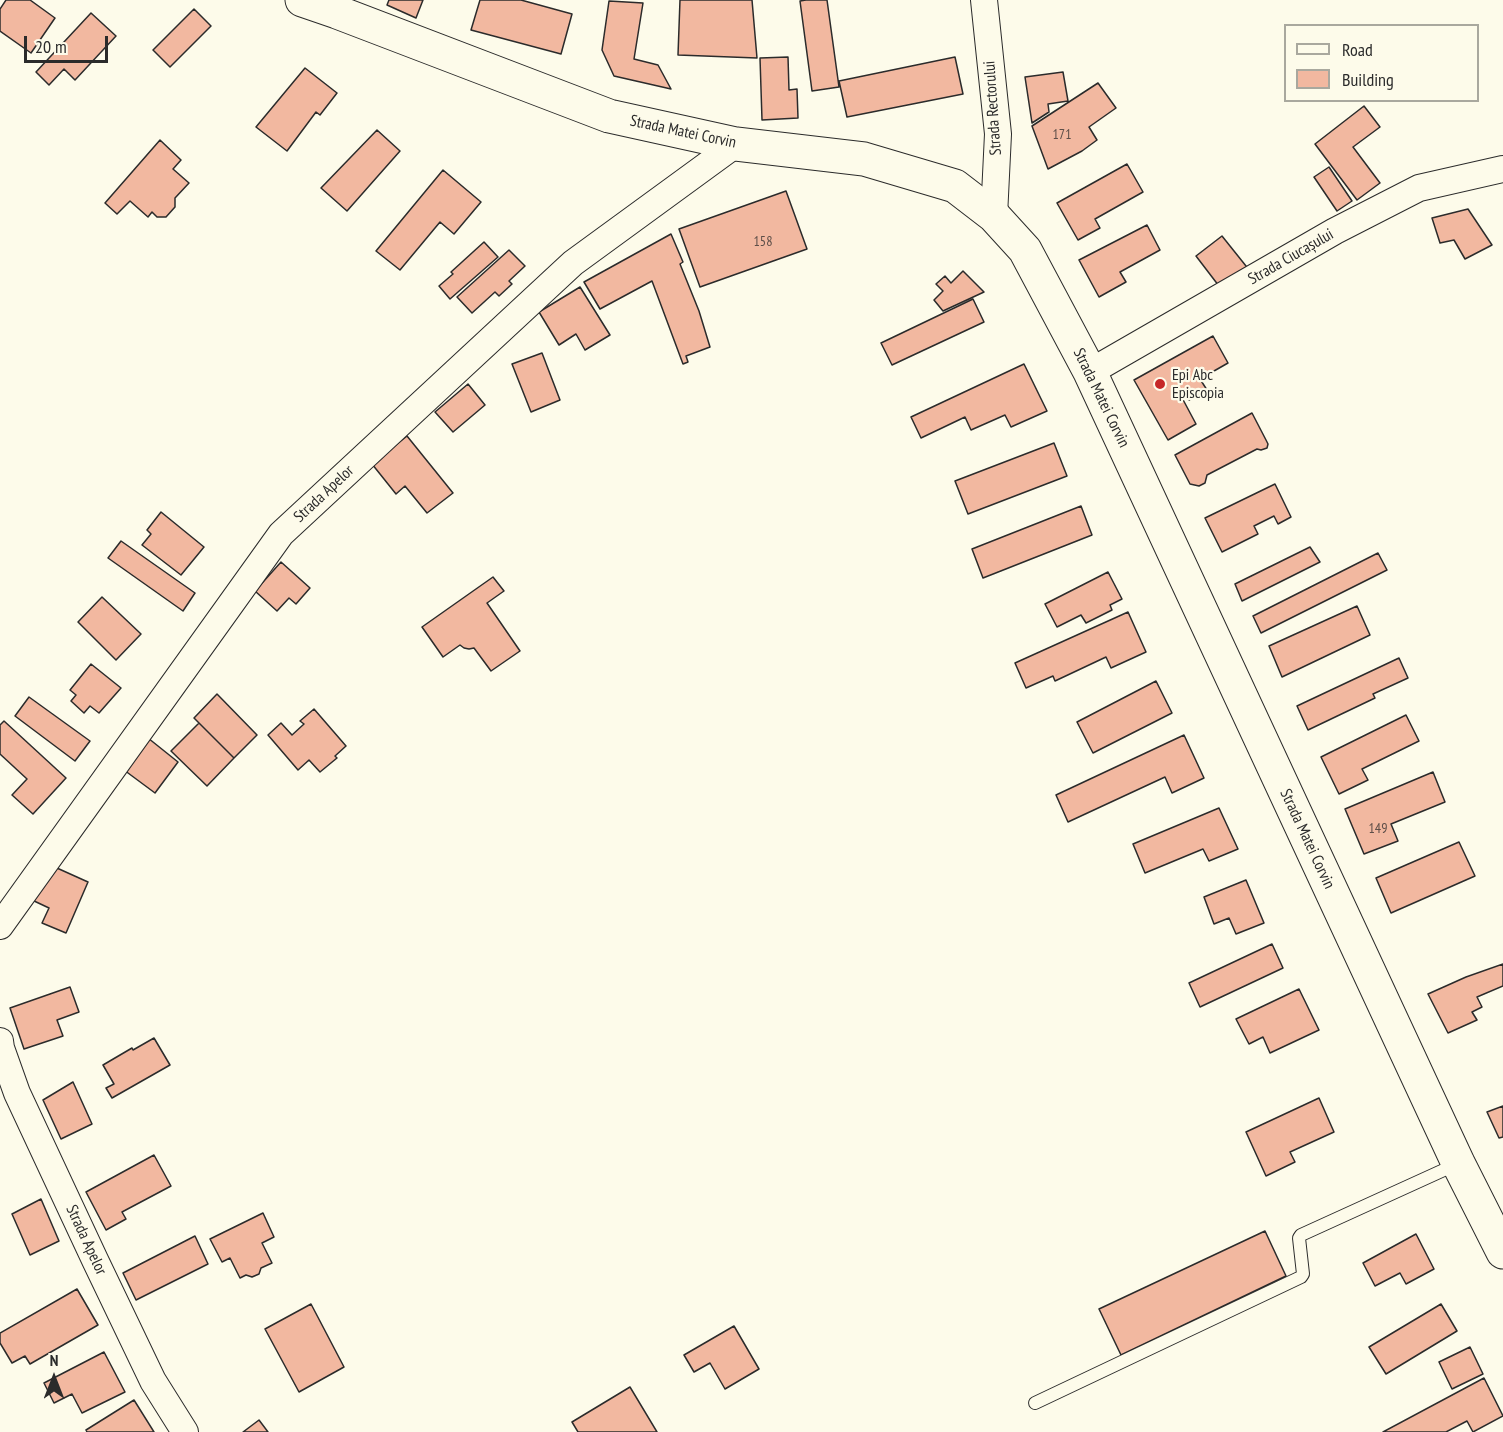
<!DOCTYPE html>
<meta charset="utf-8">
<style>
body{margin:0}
#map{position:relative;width:1503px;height:1432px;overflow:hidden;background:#fdfbea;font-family:"PT Sans Narrow",sans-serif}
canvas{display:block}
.legend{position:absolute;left:1284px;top:24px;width:195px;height:78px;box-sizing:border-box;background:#fdfbea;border:2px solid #a9a89e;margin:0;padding:8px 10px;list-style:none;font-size:18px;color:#2b2b2b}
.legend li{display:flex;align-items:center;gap:12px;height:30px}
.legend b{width:30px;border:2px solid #a9a89e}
.north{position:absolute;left:24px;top:1348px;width:60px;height:60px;-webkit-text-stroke:4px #fdfbea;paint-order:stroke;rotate:0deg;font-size:16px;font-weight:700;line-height:24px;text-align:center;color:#2b2b2b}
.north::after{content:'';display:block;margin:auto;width:21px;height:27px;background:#2b2b2b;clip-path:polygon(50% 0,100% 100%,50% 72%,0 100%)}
.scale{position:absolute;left:24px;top:36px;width:84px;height:27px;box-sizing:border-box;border:3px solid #2b2b2b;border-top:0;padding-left:8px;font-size:18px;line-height:21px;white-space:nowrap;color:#2b2b2b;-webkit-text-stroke:4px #fdfbea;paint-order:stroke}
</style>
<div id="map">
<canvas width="1503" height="1432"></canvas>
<ul class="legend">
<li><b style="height:8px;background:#fdfbea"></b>Road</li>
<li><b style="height:16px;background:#f2b8a0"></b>Building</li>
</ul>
<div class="north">N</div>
<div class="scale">20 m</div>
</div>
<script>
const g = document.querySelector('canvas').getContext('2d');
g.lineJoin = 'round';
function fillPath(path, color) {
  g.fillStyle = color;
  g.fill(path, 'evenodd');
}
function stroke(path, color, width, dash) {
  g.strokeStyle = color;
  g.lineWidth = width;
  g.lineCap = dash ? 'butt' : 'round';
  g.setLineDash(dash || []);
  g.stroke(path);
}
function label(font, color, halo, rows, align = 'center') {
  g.font = font + ' "PT Sans Narrow",sans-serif';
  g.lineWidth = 4.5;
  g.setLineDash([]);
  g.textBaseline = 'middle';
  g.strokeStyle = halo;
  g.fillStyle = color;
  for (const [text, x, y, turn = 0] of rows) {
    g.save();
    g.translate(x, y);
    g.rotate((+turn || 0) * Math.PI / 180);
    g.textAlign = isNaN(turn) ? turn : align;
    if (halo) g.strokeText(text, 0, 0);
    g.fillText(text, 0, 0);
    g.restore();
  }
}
const building = new Path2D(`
 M6,0H30L55,18L31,53L0,31V9Z
 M389,0H423L416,18L387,5Z
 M480,0H521L572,14L561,54L471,30Z
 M680,0H752L757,58L678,55Z
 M806,0H827L839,87L812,91L800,1Z
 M609,1L643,3L634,59L658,65L671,89L614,76L602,50Z
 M194,9L211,26L170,67L153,50Z
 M91,13L116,36L75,80L64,69L49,85L36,72Z
 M788,57L789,90L797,89L798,118L762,120L760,58Z
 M955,57L963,94L847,117L839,81Z
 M305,68L337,93L320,115L316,112L287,151L256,127Z
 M1063,72L1068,101L1048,104L1049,112L1032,123L1025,77Z
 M1098,83L1116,108L1089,127L1097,140L1082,151L1048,169L1032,126Z
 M1364,106L1380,127L1353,147L1380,183L1357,200L1315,144Z
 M377,130L400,151L347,211L321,188Z
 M160,140L181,160L173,169L189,183L175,198V207L166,217H157L152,212L148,217L130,201L117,214L105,203Z
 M1127,164L1143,192L1095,219L1100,228L1078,240L1057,203Z
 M1329,167L1352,201L1337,211L1314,177Z
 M443,170L481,202L454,234L440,222L400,270L376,251Z
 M786,191L807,249L700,287L679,229Z
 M1468,209L1492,245L1465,259L1454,240L1440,243L1432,218Z
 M1147,225L1160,250L1120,272L1126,282L1099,297L1079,260Z
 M671,234L683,262L680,264L699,311L710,347L686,356L688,362L683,364L652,281L600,309L584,282Z
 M1222,236L1250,271L1222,290L1196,256Z
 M484,242L498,257L450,299L439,286L453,274L451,272Z
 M509,250L525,266L509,281L512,284L499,296L495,292L472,313L457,297Z
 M963,271L984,292L943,311L934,300L943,291L936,284L945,276L951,283Z
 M580,287L610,335L585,350L576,334L559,345L539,312Z
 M973,299L984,322L892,365L881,343Z
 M1213,336L1228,363L1200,379L1207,390L1189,400L1185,391L1180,394L1196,424L1168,440L1134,380Z
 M542,353L560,400L531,412L512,364Z
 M1024,364L1047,411L1011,427L1005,415L971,430L965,417L921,438L911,417Z
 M468,384L485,405L453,432L435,412Z
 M1252,413L1266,440L1268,444L1267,448L1261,450L1257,449L1207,475L1205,483L1199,486L1190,484L1175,455Z
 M407,436L453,493L427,513L405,486L396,494L372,464Z
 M1054,443L1067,476L968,514L955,481Z
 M1275,484L1291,517L1278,524L1274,516L1254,526L1258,534L1222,552L1205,518Z
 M1081,506L1092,535L983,578L972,549Z
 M161,512L204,547L181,575L142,545L151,534L147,530Z
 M121,541L195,593L183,611L108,558Z
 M1310,547L1320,562L1242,601L1235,584Z
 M1378,553L1387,570L1261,633L1253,616Z
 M281,562L310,588L296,604L289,598L277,611L255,591Z
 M1108,572L1122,599L1110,605L1112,610L1086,623L1081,615L1057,627L1045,604Z
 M493,577L504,591L487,603L520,651L491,671L474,648L469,649L464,648L460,645L443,657L422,627Z
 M102,597L141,634L116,660L78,622Z
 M1357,606L1370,635L1282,677L1269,646Z
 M1128,612L1146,652L1111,668L1106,657L1055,681L1053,676L1026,688L1015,663Z
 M1399,658L1408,678L1373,694L1375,698L1308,730L1297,706Z
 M91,664L121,688L99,713L90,706L84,713L71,701L76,695L70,690Z
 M1156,681L1172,713L1093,753L1077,722Z
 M217,694L257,735L234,758L194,718Z
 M29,697L90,741L75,761L15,716Z
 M314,709L346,746L335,756L337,758L320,772L309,760L298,770L268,735L281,723L292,735L304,724L300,721Z
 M1406,715L1419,741L1362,769L1368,780L1339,794L1321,757Z
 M4,721L66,778L33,814L12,795L27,779L0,754V725Z
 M199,723L234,758L207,786L171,751Z
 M1184,735L1204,778L1172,793L1165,777L1068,822L1056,795Z
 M148,738L178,762L155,793L124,770Z
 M1433,772L1445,802L1391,824L1398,841L1364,854L1345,809Z
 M1219,808L1238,849L1209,861L1203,849L1145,873L1133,844Z
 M1459,842L1475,876L1391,913L1376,878Z
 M48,864L88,882L66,933L42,923L49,908L32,900Z
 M1246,880L1264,923L1236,934L1229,918L1214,924L1204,897Z
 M1272,944L1283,968L1200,1007L1189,983Z
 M1503,964V986L1477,997L1482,1007L1472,1012L1477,1020L1448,1033L1428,994L1466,977Z
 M70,987L79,1012L57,1020L63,1036L24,1049L10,1008Z
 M1299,989L1319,1030L1270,1053L1263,1037L1249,1044L1236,1019Z
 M154,1038L170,1065L112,1098L106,1088L114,1084L103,1065L132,1048L133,1050Z
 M73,1082L92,1124L61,1139L43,1100Z
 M1319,1098L1334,1132L1290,1152L1295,1162L1266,1176L1246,1132Z
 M1503,1106V1137L1499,1138L1487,1112Z
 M154,1155L171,1186L122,1212L126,1219L106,1230L86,1192Z
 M41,1199L59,1241L30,1255L12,1214Z
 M263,1213L274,1237L262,1243L272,1263L261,1268L259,1274L252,1277L246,1275L240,1278L230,1258L222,1262L210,1239Z
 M1265,1231L1286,1276L1121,1355L1099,1309Z
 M1416,1234L1434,1269L1406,1284L1400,1273L1375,1286L1363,1263Z
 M195,1236L208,1264L136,1300L123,1273Z
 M77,1289L98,1325L30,1364L25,1356L12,1363L0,1343V1333Z
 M311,1304L344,1367L299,1392L265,1329Z
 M1441,1304L1457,1331L1386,1374L1369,1347Z
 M734,1326L759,1369L725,1389L710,1363L694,1372L684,1355Z
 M1470,1347L1483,1374L1452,1389L1439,1362Z
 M104,1352L125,1392L82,1413L72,1394L54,1403L44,1383Z
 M1484,1378L1503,1416L1473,1432L1467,1421L1446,1432H1383Z
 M630,1387L657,1432H578L572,1422Z
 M134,1400L154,1432H87L86,1430Z
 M259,1420L268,1432H243Z`);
fillPath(building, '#f2b8a0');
stroke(building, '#2b2b2b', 1.5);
const lane = new Path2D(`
 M1035,1403L1301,1277L1303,1274L1299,1238L1301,1235L1457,1164`);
const street = new Path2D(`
 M984,0L998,134L994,216
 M1090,372L1335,231L1419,188L1503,169
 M0,926L281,534L573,263L736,144
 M0,1041L1,1048L17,1093L95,1260L153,1381L185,1432`);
const primary = new Path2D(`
 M302,0L337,12L609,116L736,144L864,159L955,186L994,216L1025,250L1090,372L1458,1163L1503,1252`);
stroke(lane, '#2b2b2b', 14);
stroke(street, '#2b2b2b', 28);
stroke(primary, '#2b2b2b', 35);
stroke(lane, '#fdfbea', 12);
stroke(street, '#fdfbea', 26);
stroke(primary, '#fdfbea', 33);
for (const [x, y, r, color] of [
 [1160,384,6,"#c62828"]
]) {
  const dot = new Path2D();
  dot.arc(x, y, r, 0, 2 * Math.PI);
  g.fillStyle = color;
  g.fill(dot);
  stroke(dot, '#fdfbea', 2);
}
label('14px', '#5d4e48', null, [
 ["171",1062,135],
 ["158",763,242],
 ["149",1378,829]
]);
label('16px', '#2b2b2b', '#fdfbea', [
 ["Strada Rectorului",993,108,-94],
 ["Strada Matei Corvin",683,132,12],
 ["Strada Ciucașului",1291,257,-30],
 ["Strada Matei Corvin",1101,398,64],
 ["Strada Apelor",324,494,-43],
 ["Strada Matei Corvin",1307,839,65],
 ["Strada Apelor",86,1240,65]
]);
label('16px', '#2b2b2b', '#fdfbea', [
 ["Epi Abc",1172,375],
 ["Episcopia",1172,393]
], 'left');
</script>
